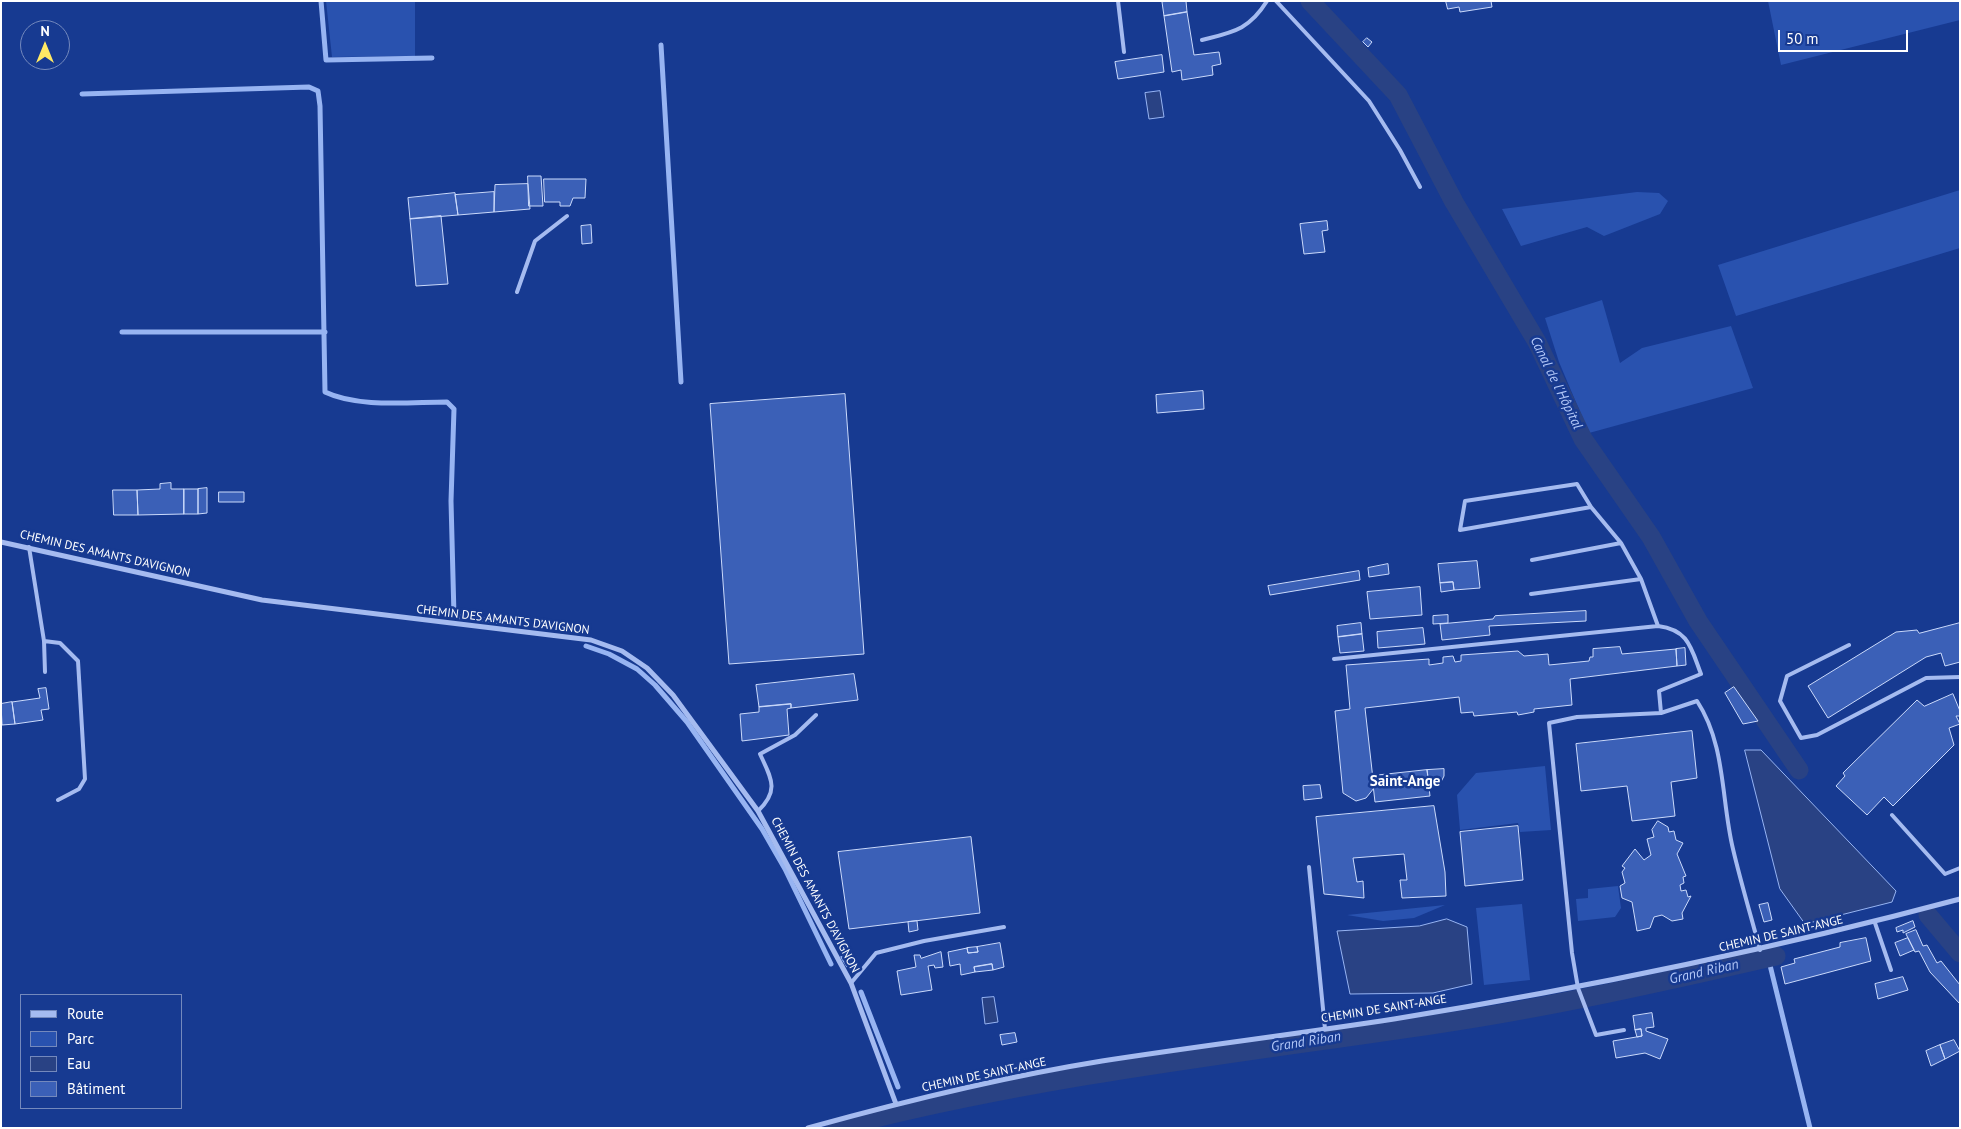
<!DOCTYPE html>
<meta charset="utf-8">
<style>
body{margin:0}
#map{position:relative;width:1961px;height:1129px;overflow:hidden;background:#173a91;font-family:"PT Sans",sans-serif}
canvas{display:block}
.frame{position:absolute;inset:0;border:2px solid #fff;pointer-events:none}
.legend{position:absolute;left:20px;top:994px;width:162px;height:115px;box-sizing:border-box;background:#173a91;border:1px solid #7489bd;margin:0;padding:6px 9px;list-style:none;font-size:15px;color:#fff}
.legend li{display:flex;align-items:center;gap:10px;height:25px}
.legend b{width:25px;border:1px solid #7489bd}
.north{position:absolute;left:20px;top:20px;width:50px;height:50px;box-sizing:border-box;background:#173a91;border:1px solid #7489bd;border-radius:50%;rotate:0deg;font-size:14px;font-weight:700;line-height:20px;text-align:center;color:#fff}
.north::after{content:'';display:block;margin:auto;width:18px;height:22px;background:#ffe964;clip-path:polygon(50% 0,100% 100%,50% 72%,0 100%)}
.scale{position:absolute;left:1778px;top:30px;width:130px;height:22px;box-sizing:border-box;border:2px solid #fff;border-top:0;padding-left:6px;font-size:15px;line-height:18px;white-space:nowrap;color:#fff;-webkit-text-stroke:4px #173a91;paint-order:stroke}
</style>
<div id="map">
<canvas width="1961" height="1129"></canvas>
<div class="frame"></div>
<ul class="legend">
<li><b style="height:6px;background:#a5bbf0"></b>Route</li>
<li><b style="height:14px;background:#2952af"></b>Parc</li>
<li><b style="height:14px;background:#294284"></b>Eau</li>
<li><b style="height:14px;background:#3b60b7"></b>Bâtiment</li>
</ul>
<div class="north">N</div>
<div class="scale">50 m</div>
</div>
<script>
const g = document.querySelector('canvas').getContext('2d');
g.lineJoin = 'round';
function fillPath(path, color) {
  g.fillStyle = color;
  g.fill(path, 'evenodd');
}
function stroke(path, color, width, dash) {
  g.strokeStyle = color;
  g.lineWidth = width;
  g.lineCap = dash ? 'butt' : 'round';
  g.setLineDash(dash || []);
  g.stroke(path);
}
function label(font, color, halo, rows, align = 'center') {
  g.font = font + ' "PT Sans",sans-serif';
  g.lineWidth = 5;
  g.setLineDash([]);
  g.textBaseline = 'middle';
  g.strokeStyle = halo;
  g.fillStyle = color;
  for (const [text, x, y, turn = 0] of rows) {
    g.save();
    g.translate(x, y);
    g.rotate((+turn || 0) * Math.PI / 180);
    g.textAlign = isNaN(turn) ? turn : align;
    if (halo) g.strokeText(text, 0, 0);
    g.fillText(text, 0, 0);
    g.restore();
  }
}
fillPath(new Path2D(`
 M326,1H415V56L332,57Z
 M1768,1H1960V20L1781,65Z
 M1960,190V248L1736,316L1718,265Z
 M1637,192L1659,193L1668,201L1660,214L1604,236L1587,227L1521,246L1502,209Z
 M1602,300L1620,363L1642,348L1731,326L1753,388L1589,433L1559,362L1545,318Z
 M1545,766L1551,830L1520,832L1518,823L1460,830L1457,795L1476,773Z
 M1618,886L1621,908L1615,917L1578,921L1576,899L1588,898V889Z
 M1522,904L1530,980L1484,985L1476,908Z
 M1445,905L1414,918L1383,921L1347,915Z`), '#2952af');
const water = new Path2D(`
 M1160,91L1164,117L1149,119L1145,93Z
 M1745,750H1761L1896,891L1892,902L1805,924L1780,889Z
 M1447,919L1467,927L1472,984L1433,993L1350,994L1337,931L1419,926Z
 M994,997L998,1022L985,1024L982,998Z`);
fillPath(water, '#294284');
stroke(water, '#97b4f2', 1);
stroke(new Path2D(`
 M321,1L326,60L432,58
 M661,45L681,382
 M82,94L309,87L318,91L320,106L325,392C358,408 410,402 447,402L454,409L451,501L454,616L523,624
 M122,332H325
 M548,627L587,632
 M586,646L609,654L637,669L655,685L687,722L762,829L785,869L831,964
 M843,957L848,965
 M1768,957L1810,1128
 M861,992L898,1087
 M904,1109V1110`), '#97b4f2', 5);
stroke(new Path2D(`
 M1310,1L1398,95L1454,202L1537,342L1583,439L1651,537L1698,621L1799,770
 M1928,915L1960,953
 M836,1128C1033,1076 1236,1054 1437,1024C1551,1007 1663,982 1776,956`), '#294284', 19);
const building = new Path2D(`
 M1186,1L1187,12L1164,16L1162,2Z
 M1446,1H1491L1492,7L1460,12L1459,7L1448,9Z
 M1187,12L1194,55L1219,52L1221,64L1212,66L1213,75L1182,80L1181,70L1172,72L1164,16Z
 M1367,38L1372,42L1368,47L1363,42Z
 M1162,55L1164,72L1118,79L1115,62Z
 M528,176H541L543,206H529Z
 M544,179H586L585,198H573L570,206H560V202H545Z
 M528,184L530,209L494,212L495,185Z
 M494,192V212L458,215L455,195Z
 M455,193L458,215L410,219L408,198Z
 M441,216L448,284L416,286L410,219Z
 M1327,221L1328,230L1322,231L1325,252L1304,254L1300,224Z
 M591,225L592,243L582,244L581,226Z
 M1203,391L1204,409L1157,413L1156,395Z
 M845,394L864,654L729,664L710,404Z
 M171,483V489H184V514L138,515L137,490L160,489V484Z
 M207,488V513L198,514V489Z
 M184,489H198V514H184Z
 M113,490H137L138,515H114Z
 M219,492H244V502H219Z
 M1477,561L1480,588L1454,590L1453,582L1440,583L1438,564Z
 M1388,564L1389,574L1369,577L1368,568Z
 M1359,571L1360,580L1270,595L1268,586Z
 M1453,582L1454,590L1441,592L1440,583Z
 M1420,587L1422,615L1370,619L1367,592Z
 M1586,611V621L1489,626L1490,635L1442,640L1440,624L1493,619L1495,616Z
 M1448,615V623L1433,624V616Z
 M1361,623L1362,634L1338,637L1337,626Z
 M1960,623V662L1945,666L1941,653L1926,657L1828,718L1808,686L1896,632L1917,630L1919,633Z
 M1423,628L1425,644L1378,648L1377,632Z
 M1362,634L1364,651L1340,653L1338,637Z
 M1620,647L1622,654L1676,649L1677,666L1570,679L1572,705L1534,709V712L1518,715L1517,712L1474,716L1473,712L1461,713L1459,697L1365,708L1374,788L1366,798L1356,801L1343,793L1335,711L1350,709L1346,665L1429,659V665L1443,663V657L1453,656L1455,662L1461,661V655L1518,651L1524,656L1548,654L1549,665L1589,661L1590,657H1593V649Z
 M1685,648L1686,665L1677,666L1676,649Z
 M854,674L858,700L791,708V704L759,707L756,685Z
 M1734,687L1758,721L1743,724L1725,693Z
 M46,688L49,709L41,710L43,720L15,724L12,702L40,698L38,689Z
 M1953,694L1960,711V716H1956L1960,724L1949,728L1954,745L1893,806L1884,797L1867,815L1836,786L1845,776L1843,773L1917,700L1924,706Z
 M12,702L15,724L2,725L1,704Z
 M791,704V708L787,709L789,735L742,741L740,714L759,712V707Z
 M1692,731L1697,778L1671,782L1675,816L1632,821L1627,786L1581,791L1576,744Z
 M1444,769V776L1440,784L1436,786L1429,783L1427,770Z
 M1427,770L1430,796L1375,802L1372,776Z
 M1320,785L1322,798L1304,800L1303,786Z
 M1434,806L1445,872L1446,896L1402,898L1400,880H1407L1404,854L1353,858L1357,882L1363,881L1364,898L1324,894L1316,817Z
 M1658,821L1668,827L1669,832L1674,831L1676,840L1683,843L1677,854L1686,876L1683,877L1684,883L1680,885L1681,891L1686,890L1688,897L1691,896L1682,913L1683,919L1672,921L1662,915L1654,917L1650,928L1637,931L1632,902L1622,898L1620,886L1625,883L1622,872L1625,868L1622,866L1635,849L1644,860L1651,855L1647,839L1654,837L1652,830Z
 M1518,826L1523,880L1465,886L1460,832Z
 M971,837L980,913L849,929L838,852Z
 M1768,903L1772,920L1764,922L1759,905Z
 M917,921L918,930L909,932L908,922Z
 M1913,921L1915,927L1903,933V930L1897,932L1896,928Z
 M1916,930L1923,946L1927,945L1937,963L1941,961L1960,985V1004L1930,972L1919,951L1915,952L1906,934Z
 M1866,938L1871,961L1785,984L1781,967L1795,963L1794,959L1840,947V943Z
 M1908,938L1914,950L1900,956L1895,943Z
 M1000,943L1004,967L993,970L992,964L974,967L975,972L961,975L960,964L950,966L948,952L967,948L968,953L978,952L977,947Z
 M977,947L978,952L968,953L967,948Z
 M941,952L943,967L935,968L934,965L928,966L932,990L901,995L897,971L916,967L914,955H920L921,958Z
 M992,964L993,970L975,972L974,967Z
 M1903,977L1908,990L1878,999L1875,984Z
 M1652,1013L1654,1027L1646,1028V1031L1668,1039L1660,1059L1645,1053L1616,1058L1613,1041L1642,1036L1641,1029L1635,1030L1633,1016Z
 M1641,1029L1642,1036L1637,1037L1635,1030Z
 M1015,1033L1017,1042L1002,1045L1000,1035Z
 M1954,1040L1960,1051L1945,1059L1940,1045Z
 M1940,1045L1945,1059L1931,1066L1926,1051Z`);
fillPath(building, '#3b60b7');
stroke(building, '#cbdafb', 1);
stroke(new Path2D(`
 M1118,1L1124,52
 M1276,1L1369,101L1400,150L1420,187
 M1202,40C1233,32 1249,30 1267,1
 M517,292L535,241L567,216
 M1591,507L1577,484L1465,501L1460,530L1591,507L1621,543
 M29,547L44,641L45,672
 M1532,560L1621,543L1641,579L1658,626C1689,630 1691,648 1701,674L1659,691L1661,713
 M1531,594L1641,579
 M44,641L60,643L78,661L85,779L79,789L58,800
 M1849,645L1787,676L1780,701L1801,738L1817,735L1926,678L1960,677
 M1334,659L1658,626
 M758,811C780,790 771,778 760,754L795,735L816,715
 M1892,815L1945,874L1960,868
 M1309,867L1325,1029
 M1875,923L1891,970
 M851,983L876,953L924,941L1004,927
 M1624,1030L1596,1035L1578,988L1572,953L1549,723L1577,717L1661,713L1697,701C1726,745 1721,800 1733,849C1741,883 1751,916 1760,950`), '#a5bbf0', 4);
stroke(new Path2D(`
 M1,542L262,600L591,640L622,651L647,668L673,695L758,811L851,983L896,1104
 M808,1128C905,1101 1003,1077 1102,1061C1199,1046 1297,1034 1394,1019C1585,988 1773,949 1960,899`), '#a5bbf0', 5);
label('12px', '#fff', '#173a91', [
 ["CHEMIN DES AMANTS D'AVIGNON",105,554,13],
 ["CHEMIN DES AMANTS D'AVIGNON",503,620,7],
 ["CHEMIN DES AMANTS D'AVIGNON",815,895,62],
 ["CHEMIN DE SAINT-ANGE",1781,934,-13],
 ["CHEMIN DE SAINT-ANGE",1384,1009,-9],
 ["CHEMIN DE SAINT-ANGE",984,1075,-12]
]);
label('italic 14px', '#b1c6f7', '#173a91', [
 ["Canal de l'Hôpital",1556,383,64],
 ["Grand Riban",1704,972,-13],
 ["Grand Riban",1306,1042,-9]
]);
label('bold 15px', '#fff', '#173a91', [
 ["Saint-Ange",1405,782]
]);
</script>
